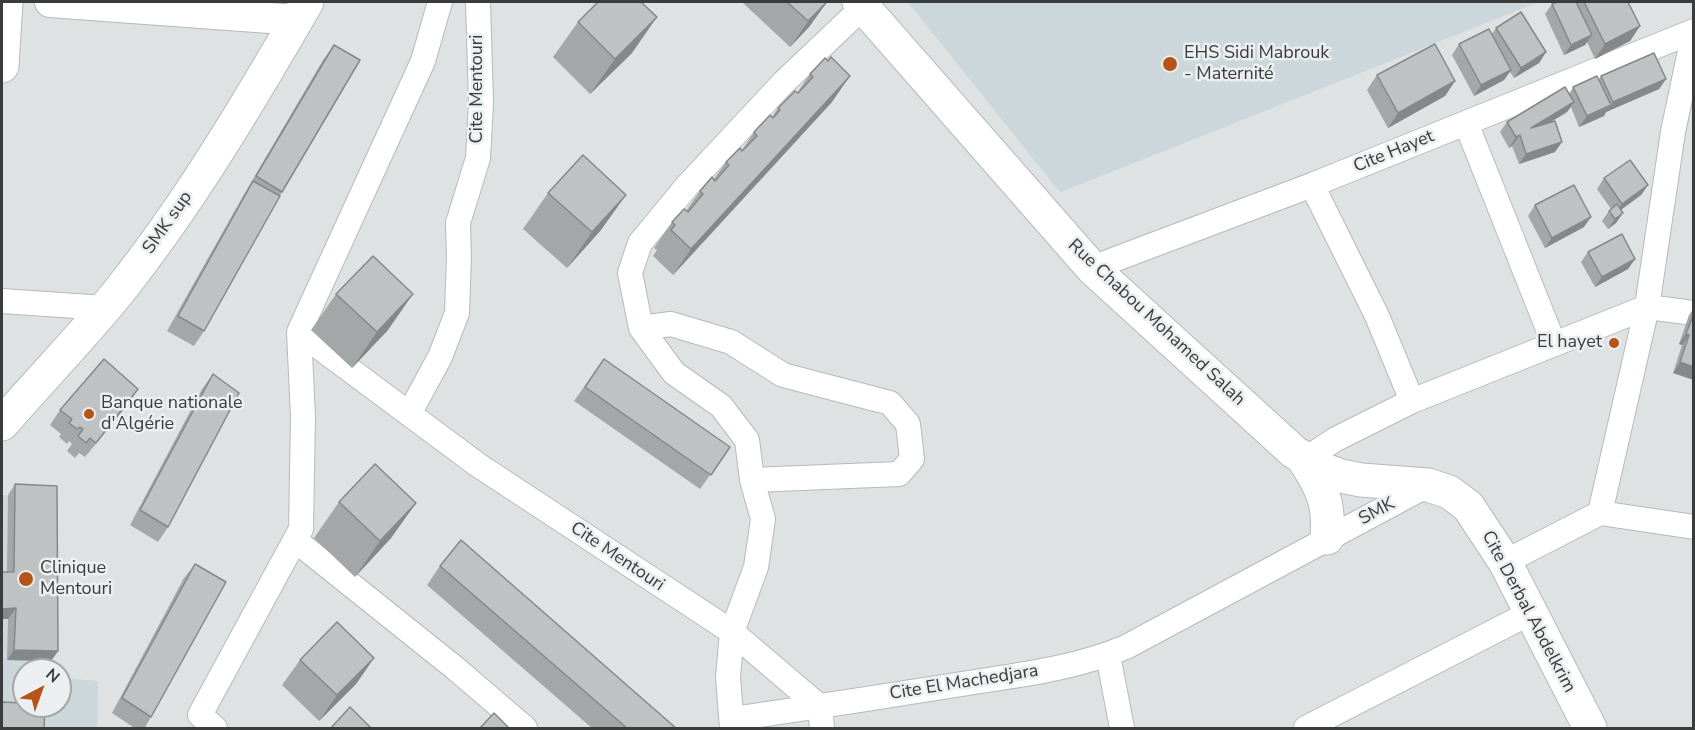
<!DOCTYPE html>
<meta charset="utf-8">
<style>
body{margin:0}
#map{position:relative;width:1695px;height:730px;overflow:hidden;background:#dee2e3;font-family:"Nunito Sans",sans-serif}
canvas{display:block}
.frame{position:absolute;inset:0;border:3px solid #3a3c3c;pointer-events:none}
.north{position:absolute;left:12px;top:658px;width:60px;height:60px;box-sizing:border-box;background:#ebeff0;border:2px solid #a4a7a8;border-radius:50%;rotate:41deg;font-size:16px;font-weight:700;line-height:24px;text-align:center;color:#3a3c3c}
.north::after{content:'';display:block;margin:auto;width:21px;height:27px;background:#b65319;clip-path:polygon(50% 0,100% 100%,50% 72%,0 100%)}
</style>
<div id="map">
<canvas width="1695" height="730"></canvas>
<div class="frame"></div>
<div class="north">N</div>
</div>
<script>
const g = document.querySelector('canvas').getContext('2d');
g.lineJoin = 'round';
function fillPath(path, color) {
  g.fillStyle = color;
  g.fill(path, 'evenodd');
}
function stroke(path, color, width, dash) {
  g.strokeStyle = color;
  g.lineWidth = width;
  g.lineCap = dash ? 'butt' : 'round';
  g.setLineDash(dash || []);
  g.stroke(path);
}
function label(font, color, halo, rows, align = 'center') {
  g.font = font + ' "Nunito Sans",sans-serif';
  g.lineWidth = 5;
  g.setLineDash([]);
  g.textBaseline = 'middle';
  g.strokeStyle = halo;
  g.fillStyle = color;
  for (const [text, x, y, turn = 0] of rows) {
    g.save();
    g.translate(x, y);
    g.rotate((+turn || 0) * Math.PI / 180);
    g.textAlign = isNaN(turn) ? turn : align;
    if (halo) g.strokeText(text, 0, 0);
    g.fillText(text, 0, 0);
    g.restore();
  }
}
fillPath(new Path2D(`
 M908,2H1539L1061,192L1054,185Z
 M2,495L50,496L51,670H24V706H60V678L98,681L97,728H2Z`), '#cbd7db');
const minor = new Path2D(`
 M1466,123L1554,344
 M1312,185L1377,316L1412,401
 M1092,268L1312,185L1694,31
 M2,301L105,308
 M641,328L671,324L731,342L783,375L890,403L908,424L912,459L899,474L752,480
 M299,332L478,465L732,632L820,707L822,728
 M409,414L440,357L457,313L459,257L458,223L478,158L481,103L478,2
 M1304,460L1336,439L1412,401L1647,307L1694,313
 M1600,513L1647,307L1673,132L1694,32
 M1600,513L1694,527
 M295,540L455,668L525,728
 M1505,562L1600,513
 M1108,655L1122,728
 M733,719C809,708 886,696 962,684C1018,675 1074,669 1126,647L1428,485
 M215,728L200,715L301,529L303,417L299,332L423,61L440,2
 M732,728L728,677L732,632L756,567L763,519L752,480L747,440L721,406L674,373L641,328L630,273L640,243L687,186L783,83L863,7
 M1306,728L1530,613`);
const tertiary = new Path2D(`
 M50,2L297,20`);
const secondary = new Path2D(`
 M859,2L1092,268L1294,452L1322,469L1341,476L1361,480L1428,485L1449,492L1468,506L1505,562L1590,728
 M2,66L6,2
 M2,424C39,381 80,339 116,295C189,204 249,102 307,2
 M1304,460C1322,487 1330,504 1327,538`);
stroke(minor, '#b6babb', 26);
stroke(tertiary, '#b6babb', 32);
stroke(secondary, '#b6babb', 35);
stroke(minor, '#fff', 24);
stroke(tertiary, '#fff', 30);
stroke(secondary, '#fff', 33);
fillPath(new Path2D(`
 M742,2H827L809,27L790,47Z
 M1557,2H1628L1640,26L1630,41L1595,59L1587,42L1585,45L1564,55L1545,14L1552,4Z
 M578,22L632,53L590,94L553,57Z
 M1496,28L1546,52L1539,63L1514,78L1510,72L1504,80L1474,96L1452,55L1459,44L1492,34Z
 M334,45L282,192L204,331L194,346L167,331L243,196L323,60Z
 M825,58L832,102L673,275L653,256L657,250L654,248L672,222L686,211L700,191L714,179L726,162L742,150L754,132L772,117L778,108L797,93L810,74Z
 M1377,75L1455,81L1445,96L1388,128L1367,90Z
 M1601,76L1666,79L1659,89L1606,112L1604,116L1579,127L1571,107L1567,112L1551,122L1555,152L1519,164L1512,146L1509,148L1500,132L1507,122L1569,94L1573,87L1599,79Z
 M1604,178L1648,185L1641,195L1621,210L1616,223L1608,229L1602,221L1609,211L1611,209L1597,189Z
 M548,193L601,230L567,268L523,229Z
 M1535,205L1584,227L1545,248L1528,216Z
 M1588,252L1635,259L1628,269L1595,287L1581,262Z
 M336,294L388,330L352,368L311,330Z
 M1694,308V380L1673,373L1682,345L1679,344L1689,315Z
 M604,359L730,447L700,489L574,401Z
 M213,374L168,527L158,542L130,525L202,389Z
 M128,404L85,457L79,453L75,458L67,451L72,444L69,441L67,444L59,437L61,434L50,425L60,410Z
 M15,484L58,651L51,661L7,660L8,619H2V572H7L8,495Z
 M339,502L416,503L391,538L355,577L314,538Z
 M195,564L151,717L144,729H136L112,713L184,578Z
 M440,566L677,729H593L427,585Z
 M374,658L356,684L319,721L282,685L300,660Z`), '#a3a7a8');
fillPath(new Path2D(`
 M822,2H827L809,27L790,47Z
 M657,17L632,53L590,94L615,59Z
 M1640,26L1630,41L1595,59L1605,44Z
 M1592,35L1585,45L1564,55L1571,45Z
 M1546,52L1539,63L1514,78L1521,68Z
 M1511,70L1504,80L1474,96L1481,85Z
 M850,76L832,102L673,275L691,249Z
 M1666,79L1659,89L1606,112L1604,116L1579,127L1587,116L1611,106L1613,102Z
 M1455,81L1445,96L1388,128L1398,113Z
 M1574,102L1567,112L1524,138L1531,128Z
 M1520,135L1512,146L1509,148L1516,137Z
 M1562,142L1555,152L1519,164L1526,154Z
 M1648,185L1641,195L1615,214L1622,204Z
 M626,195L601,230L567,268L592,232Z
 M1623,213L1616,223L1608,229L1615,219Z
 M1591,217L1584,227L1545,248L1552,238Z
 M1635,259L1628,269L1595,287L1602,277Z
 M413,294L388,330L352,368L377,332Z
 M1686,334L1689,335L1682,345L1679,344Z
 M1680,362L1694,367V380L1673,373Z
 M138,389L128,404L85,457L96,443Z
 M416,503L391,538L355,577L380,541Z
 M16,608L8,619H2V609Z
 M14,650L58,651L51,661L7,660Z
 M374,658L356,684L319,721L337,695Z`), '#858888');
const building = new Path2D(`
 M598,2H641L657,17L615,59L578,22Z
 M787,2H827L808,21Z
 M1557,2H1576L1592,35L1571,45L1552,4Z
 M1584,2H1628L1640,26L1605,44Z
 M1521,12L1546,52L1521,68L1496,28Z
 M1489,29L1511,70L1481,85L1459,44Z
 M1435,44L1455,81L1398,113L1377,75Z
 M334,45L360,60L282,192L256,176Z
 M1654,53L1666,79L1613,102L1601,76Z
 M831,57L850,76L691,249L671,230L675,225L672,222L684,209L688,212L703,194L700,191L712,177L715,181L729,165L726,162L740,148L742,151L757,136L754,132L770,115L773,118L780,110L778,108L795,91L798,93L813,77L810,74L825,58L828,61Z
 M1597,76L1611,105L1587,116L1573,87Z
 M1565,87L1574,102L1531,128L1555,121L1562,142L1526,154L1520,135L1516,137L1507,122Z
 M583,155L626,195L592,232L548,193Z
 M1630,160L1648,185L1622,204L1604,178Z
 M253,181L280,196L204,331L178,316Z
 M1574,185L1591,217L1552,238L1535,205Z
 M1617,204L1623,213L1615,219L1609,211Z
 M1622,234L1635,259L1602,277L1588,252Z
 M373,256L413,294L377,332L336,294Z
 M1694,313V367L1680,362L1689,335L1686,334Z
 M104,359L138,389L96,443L90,438L86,443L78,436L83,429L80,427L77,429L69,423L72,419L60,410Z
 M604,359L730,447L711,475L585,387Z
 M213,374L239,393L168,527L140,510Z
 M375,464L416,503L380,541L339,502Z
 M15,484L57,486L58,651L14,650L16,608L2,609V572H14Z
 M461,540L677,729H628L440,566Z
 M195,564L226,582L151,717L122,698Z
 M337,622L374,658L337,695L300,660Z
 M2,702L24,703V706H45L44,729H2Z
 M350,707L372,729H330Z
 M494,713L510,729H479Z`);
fillPath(building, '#bec2c3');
stroke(building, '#858888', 1.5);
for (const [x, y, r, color] of [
 [1170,64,8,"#b65319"],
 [1614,343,6,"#b65319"],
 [89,414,6,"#b65319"],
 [26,579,8,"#b65319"]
]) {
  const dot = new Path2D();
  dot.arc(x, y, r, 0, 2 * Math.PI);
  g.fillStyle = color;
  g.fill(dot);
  stroke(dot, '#ebeff0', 2);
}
label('18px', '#3a3c3c', '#ebeff0', [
 ["EHS Sidi Mabrouk",1184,54],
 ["- Maternité",1184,75],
 ["El hayet",1602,343,"right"],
 ["Banque nationale",101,404],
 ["d'Algérie",101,425],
 ["Clinique",40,569],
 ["Mentouri",40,590]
], 'left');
label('18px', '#3a3c3c', '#ebeff0', [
 ["Cite Mentouri",478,89,-90],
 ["Cite Hayet",1394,152,-22],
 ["SMK sup",168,223,-55],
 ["Rue Chabou Mohamed Salah",1156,323,43],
 ["SMK",1377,512,-28],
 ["Cite Mentouri",617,557,34],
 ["Cite Derbal Abdelkrim",1528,612,62],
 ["Cite El Machedjara",964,683,-9]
]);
</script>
